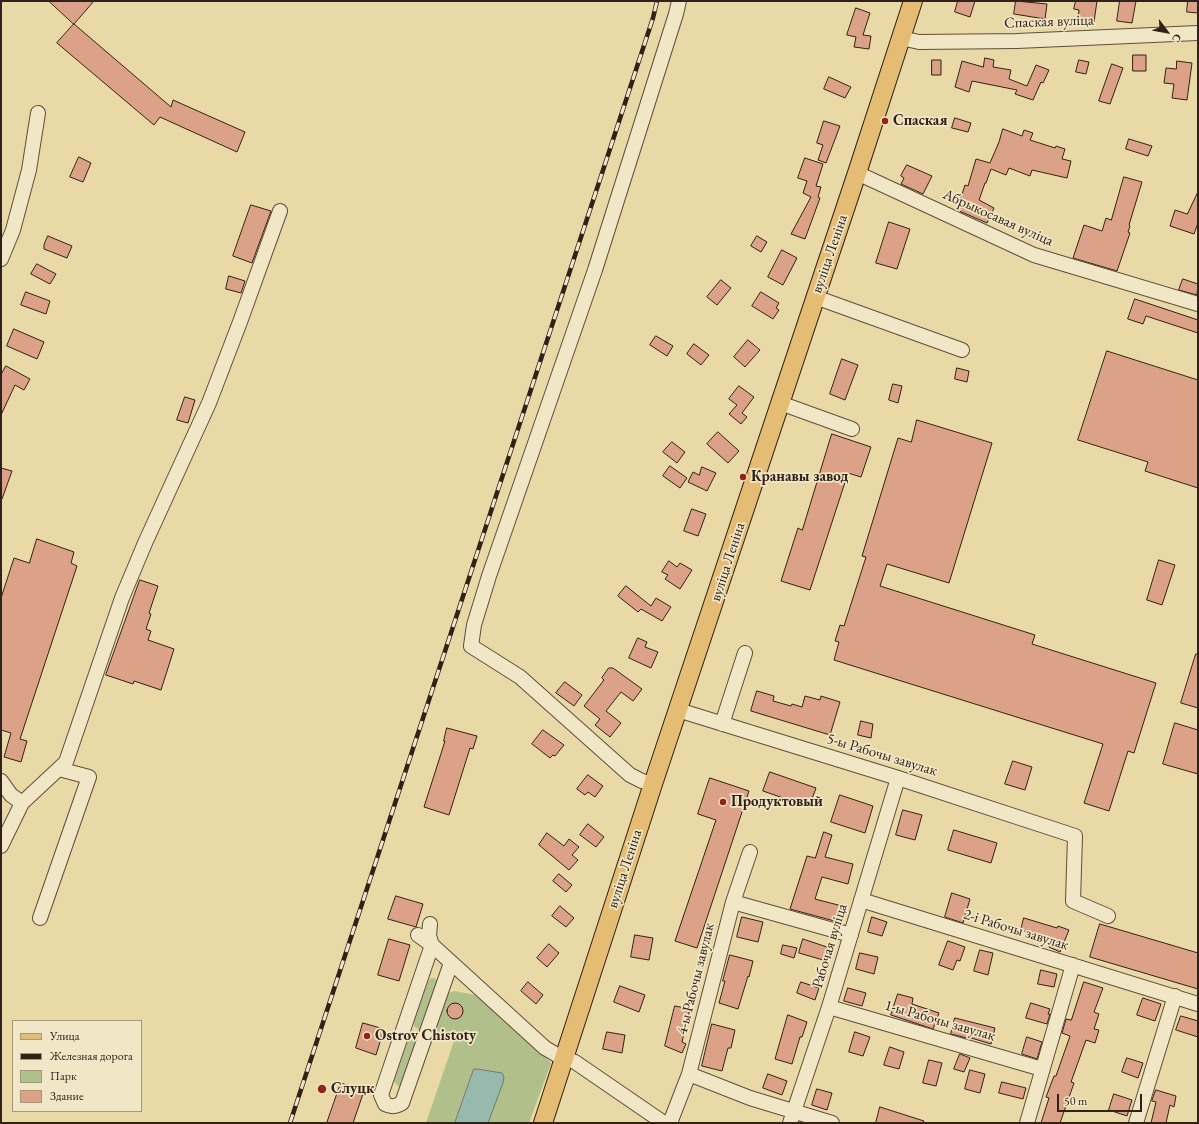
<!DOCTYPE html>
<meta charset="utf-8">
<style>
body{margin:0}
#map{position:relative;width:1199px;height:1124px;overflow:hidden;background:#e9d9a7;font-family:"EB Garamond",serif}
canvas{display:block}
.frame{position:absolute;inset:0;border:2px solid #312117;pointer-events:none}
.legend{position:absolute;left:12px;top:1020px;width:130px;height:92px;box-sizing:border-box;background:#f1e6c6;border:1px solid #a49780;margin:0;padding:5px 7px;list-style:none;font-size:12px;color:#312117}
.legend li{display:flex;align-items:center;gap:8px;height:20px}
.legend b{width:20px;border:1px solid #a49780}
.north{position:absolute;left:1147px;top:12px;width:40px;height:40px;-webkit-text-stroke:3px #f1e6c6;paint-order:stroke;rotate:122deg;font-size:11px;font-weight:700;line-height:16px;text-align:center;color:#312117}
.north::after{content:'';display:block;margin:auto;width:14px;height:18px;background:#312117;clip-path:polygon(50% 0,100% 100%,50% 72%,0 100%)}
.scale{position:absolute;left:1057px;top:1094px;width:85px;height:18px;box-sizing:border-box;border:2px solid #312117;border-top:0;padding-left:5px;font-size:12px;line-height:14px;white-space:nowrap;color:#312117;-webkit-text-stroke:3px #f1e6c6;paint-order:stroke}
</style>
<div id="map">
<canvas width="1199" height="1124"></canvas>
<div class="frame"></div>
<ul class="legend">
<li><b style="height:5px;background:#e4bc74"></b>Улица</li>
<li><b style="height:5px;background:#312117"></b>Железная дорога</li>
<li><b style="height:11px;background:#b1c08b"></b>Парк</li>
<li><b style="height:11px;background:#dba288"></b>Здание</li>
</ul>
<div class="north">С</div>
<div class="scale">50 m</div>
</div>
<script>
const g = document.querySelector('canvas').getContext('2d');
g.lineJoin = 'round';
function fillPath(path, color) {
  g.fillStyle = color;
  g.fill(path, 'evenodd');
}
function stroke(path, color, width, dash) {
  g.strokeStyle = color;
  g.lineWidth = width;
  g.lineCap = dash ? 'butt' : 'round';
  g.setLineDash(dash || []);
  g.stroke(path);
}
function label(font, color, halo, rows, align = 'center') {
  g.font = font + ' "EB Garamond",serif';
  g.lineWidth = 3.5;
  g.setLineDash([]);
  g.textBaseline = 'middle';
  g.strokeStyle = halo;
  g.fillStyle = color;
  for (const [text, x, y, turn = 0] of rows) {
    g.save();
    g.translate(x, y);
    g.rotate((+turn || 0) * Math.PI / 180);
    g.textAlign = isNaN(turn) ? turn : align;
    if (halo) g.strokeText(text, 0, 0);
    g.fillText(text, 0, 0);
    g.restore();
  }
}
fillPath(new Path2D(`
 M431,978H434L437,980L438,985L421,1030L418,1029L414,1026V1021L428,981Z
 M454,991L475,995L483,1000L551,1063L529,1123H426L455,1038L430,1030L446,994Z
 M408,1040H412L417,1042L401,1086H398L394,1081Z`), '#b1c08b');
const water = new Path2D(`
 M474,1069H477L502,1073L504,1077L503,1083L488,1123H455Z`);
fillPath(water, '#98b9ae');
stroke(water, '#6f7c72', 1);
const building = new Path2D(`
 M49,1H94L74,24Z
 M958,1H975L970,17L955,12Z
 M1016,1L1047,4L1045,19L1014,14Z
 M1076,1H1097L1094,22L1078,20L1079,10L1074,9Z
 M1120,1H1136L1132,23L1117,21Z
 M1188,1H1198V13L1187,12Z
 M856,8L870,13L863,35L871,36L869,49L854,47L856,37L847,35Z
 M74,24L171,107L173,100L245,132L237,152L160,117L154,125L57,43Z
 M1133,55H1146V71H1133Z
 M985,58L994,60L993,67L1011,70L1009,79L1027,86L1036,65L1049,70L1043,83L1041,82L1033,100L1015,94L1017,90L972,81L969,92L955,87L962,61L983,67Z
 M932,60H941V75H932Z
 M1079,60L1089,62L1086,74L1076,72Z
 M1177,61L1192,63L1187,100L1172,98L1174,84L1164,83L1166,68L1176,69Z
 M1112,64L1123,68L1110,104L1099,101Z
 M829,77L851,87L845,98L824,89Z
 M955,118L971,123L968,132L952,128Z
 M824,121L840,126L826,163L818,160L823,145L817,143Z
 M1003,129L1022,136L1024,130L1033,133L1030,140L1055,148L1056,146L1065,149L1062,159L1071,161L1067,178L1032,170L1030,176L1009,168L1006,175L991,169L986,183H985L979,200L994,208L987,223L957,210L965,185L968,186L976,159L990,163L999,142Z
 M1129,139L1152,146L1148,156L1126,149Z
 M79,157L91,163L83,182L70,177Z
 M805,158L823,164L816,186L821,187L818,197L820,198L805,239L791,234L811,197L803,193L807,181L798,178Z
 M907,165L932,176L923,194L901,184L904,178L901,176Z
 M1124,177L1142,182L1129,225L1130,226L1128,232L1130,233L1117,271L1073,258L1084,225L1102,231L1106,218L1111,220Z
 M1198,192V223L1194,234L1170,226L1175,210L1187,214Z
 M251,205L271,211L252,263L233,256Z
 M889,222L910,229L897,269L876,263Z
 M48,236L72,246L67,258L44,249V245Z
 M757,236L767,242L761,252L751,246Z
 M782,250L797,258L783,285L768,277Z
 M37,264L56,274L50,284L31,274Z
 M229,276L245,281L241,293L226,289Z
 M1183,279L1198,284L1197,295L1179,290Z
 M721,280L731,288L717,305L707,297Z
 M26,292L50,301L46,314L21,305Z
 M761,292L779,303L776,308L779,310L773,319L752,306Z
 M1135,299L1198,320V333L1146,316L1143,324L1128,319Z
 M14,329L44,342L37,359L7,346Z
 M656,336L673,346L667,356L650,345Z
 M748,340L760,350L745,367L734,357Z
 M694,344L709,355L701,365L687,354Z
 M1107,351L1198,380V488L1145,471L1148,462L1078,440Z
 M842,359L858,365L845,400L830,394Z
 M6,366L30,379L24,390L15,385L1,415V375Z
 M957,368L969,371L967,382L955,379Z
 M893,384L902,386L898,403L889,400Z
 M739,386L754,397L742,413L747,417L741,424L729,414L737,405L729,399Z
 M185,397L195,400L188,423L177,420Z
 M917,420L992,443L949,583L887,564L880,586L1035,635L1032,644L1156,683L1134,753L1128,751L1109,811L1084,803L1103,744L834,660L839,642L835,641L840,625L844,626L866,557L862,556L898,438L911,442Z
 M718,432L739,451L728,463L707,444Z
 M832,434L871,447L861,477L848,473L810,590L781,581L798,528L802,530Z
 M672,442L685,452L677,463L663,452Z
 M670,466L687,478L680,488L663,476Z
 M702,467L716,473L707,491L688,482L693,472L699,475Z
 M1,468L12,471L2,499L1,498Z
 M692,509L706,514L698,536L684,531Z
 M37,539L74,552L71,563L77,566L20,739L27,741L21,762L4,757L11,733L1,730V598L14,558L29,563Z
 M1159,560L1175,565L1162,605L1147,600Z
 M669,561L677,567L680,563L692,570L680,589L665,579L668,575L662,572Z
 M140,580L158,586L149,613L151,614L146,629L151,631L148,640L174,649L161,690L134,681L133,684L106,675Z
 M626,586L651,606L656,598L671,607L662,621L641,609L638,612L618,596Z
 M638,638L647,642L645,647L658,652L651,668L629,658Z
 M1196,654H1198V708L1181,703Z
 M609,668H613L642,689L633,701L621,692L606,711L621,723L610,737L595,725L600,719L584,706L604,680L602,678Z
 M565,682L582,695L574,706L556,693Z
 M757,691L774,696L773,701L791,706L792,704L802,707L805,696L820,700L821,696L840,702L830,735L751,711Z
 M861,721L873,724L871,738L858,735Z
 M1175,723L1198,730V774L1163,764Z
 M447,728L477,736L473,749L470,748L449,815L424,807L445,741H444Z
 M543,730L564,745L555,756L553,755L550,758L532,744Z
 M1013,761L1032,767L1025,790L1005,784Z
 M770,772L816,788L809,807L763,791Z
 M588,775L603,786L595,797L588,792L585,795L577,789Z
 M710,778L749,791L697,948L675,941L716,820L698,814Z
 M840,795L873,806L865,833L831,822Z
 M903,810L922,815L915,840L896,835Z
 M588,824L604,837L596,847L580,835Z
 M954,830L997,843L991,863L948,850Z
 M824,832L832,835L825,857L853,864L848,884L822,877L815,899L842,906L838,922L790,909L807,856L815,858Z
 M547,833L564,846L569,839L579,847L572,855L578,860L569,870L539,845Z
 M559,874L572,885L566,892L553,881Z
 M952,893L970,899L963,923L945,917Z
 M396,896L423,904L416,927L388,919Z
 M560,906L574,918L566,927L552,916Z
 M742,917L763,922L758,942L737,937Z
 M872,917L887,922L882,936L868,932Z
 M1024,918L1057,928L1058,926L1069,930L1060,952L1049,947L1053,939L1021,930Z
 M1100,924L1198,953V989L1090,957Z
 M635,935L653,938L649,960L631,957Z
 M389,939L410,945L399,981L378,975Z
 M803,939L827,947L823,960L799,953Z
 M948,941L965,947L960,961L957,960L953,970L939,965Z
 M549,944L559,953L547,967L537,958Z
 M783,945L797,948L794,958L781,954Z
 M980,950L993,953L988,975L974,971Z
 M860,953L878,957L874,974L856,969Z
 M730,955L753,961L749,977L748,976L738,1009L719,1003L725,981H723Z
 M1041,970L1057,974L1054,987L1038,984Z
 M528,982L543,995L536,1004L521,991Z
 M801,982L819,988L815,1000L797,993Z
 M1084,982L1103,988L1094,1012L1099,1014L1094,1029L1099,1030L1095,1043L1086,1040L1071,1082L1074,1083L1060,1123H1041L1049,1098L1046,1097L1054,1076H1056L1070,1036L1062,1033L1066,1019L1071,1020Z
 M620,986L645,995L639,1012L614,1002Z
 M848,988L866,993L862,1006L844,1001Z
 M898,994L913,998L912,1004L939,1013L933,1029L891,1015Z
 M1143,998L1161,1004L1155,1021L1137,1015Z
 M1031,1003L1050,1009L1048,1014H1050L1047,1024L1026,1018Z
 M447 1011a8 8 0 1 1 16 0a8 8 0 1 1-16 0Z
 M675,1006L690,1009L682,1042L686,1044L682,1053L665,1046Z
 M788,1015L807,1022L802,1037H800L792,1064L775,1059L783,1031Z
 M1181,1016L1198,1021V1037L1176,1030Z
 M955,1018L995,1028L991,1044L968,1037L967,1038L951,1034Z
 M363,1023L384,1029L376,1055L356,1048Z
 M712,1024L735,1030L731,1048H728L722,1071L702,1066Z
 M607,1032L625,1035L622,1053L603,1049Z
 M855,1032L870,1037L863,1056L849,1052Z
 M1027,1037L1042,1042L1037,1059L1022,1054Z
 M890,1047L904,1052L899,1069L884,1065Z
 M960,1054L970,1058L964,1072L954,1069Z
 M1127,1058L1143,1063L1138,1078L1122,1072Z
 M929,1060L942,1063L936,1086L923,1083Z
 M970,1070L985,1074L980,1093L965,1089Z
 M768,1074L787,1081L782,1095L763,1088Z
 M1002,1082L1026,1088L1023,1099L999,1093Z
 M341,1083L364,1091L353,1123H327Z
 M817,1089L832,1093L827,1110L812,1105Z
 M1156,1090L1176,1096L1174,1107L1170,1105L1166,1123H1151L1156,1102L1152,1101Z
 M1114,1094L1132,1100L1127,1116L1109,1110Z
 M880,1107L924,1121L923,1123H876Z`);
fillPath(building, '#dba288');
stroke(building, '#312117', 1);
const minor = new Path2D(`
 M901,38L919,42L1017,41L1198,33
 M857,173L1034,255L1198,304
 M1,259L13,230L29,170L38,113
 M815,297L962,350
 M780,403L852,429
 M678,710L898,778L1075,836L1073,901L1108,916
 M722,724L745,653
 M1,781L11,795L22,803
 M653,784L642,781L630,775L520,677L471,646L474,625L489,576L595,270L676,14L679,1
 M1,846L22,803L66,762L122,598L145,543L209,403L240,322L280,211
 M750,852L733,902L689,1074L750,1098L832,1123
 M861,900L1198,1004
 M733,902L851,935
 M40,918L89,777L59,769
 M430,924L429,936L432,945L381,1095L385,1104C391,1107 395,1107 402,1103L451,963
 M418,935L432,945L545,1048L557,1055L575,1062L664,1123
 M829,1007L1042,1069
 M670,1123L689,1074
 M790,1123L829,1007L898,778
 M1027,1123L1073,965
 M1136,1123L1175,996`);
const major = new Path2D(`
 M543,1123L653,784L857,173L913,1`);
stroke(minor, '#5f4f3b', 16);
stroke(major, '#312117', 20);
stroke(minor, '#f1e6c6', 14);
stroke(major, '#e4bc74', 18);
const rail = new Path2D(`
 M290,1123L653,18L657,1`);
stroke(rail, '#312117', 4.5);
stroke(rail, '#f1e6c6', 3, [9]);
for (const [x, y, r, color] of [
 [885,121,4,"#8f2418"],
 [743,477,4,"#8f2418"],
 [723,802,4,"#8f2418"],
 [367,1036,4,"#8f2418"],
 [322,1089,5,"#8f2418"]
]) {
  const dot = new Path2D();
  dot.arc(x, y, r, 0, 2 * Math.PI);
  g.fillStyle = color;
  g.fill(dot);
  stroke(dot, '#f1e6c6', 1.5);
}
label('15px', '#312117', '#f1e6c6', [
 ["Спаская вуліца",1049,22,-2],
 ["Абрыкосавая вуліца",998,218,24],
 ["вуліца Леніна",830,254,-71],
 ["вуліца Леніна",728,562,-72],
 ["5-ы Рабочы завулак",882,755,17],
 ["вуліца Леніна",625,869,-72],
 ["2-і Рабочы завулак",1016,930,17],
 ["Рабочая вуліца",830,946,-73],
 ["4-ы Рабочы завулак",696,979,-76],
 ["1-ы Рабочы завулак",940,1021,16]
]);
label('bold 15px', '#312117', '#f1e6c6', [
 ["Спаская",893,121],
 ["Кранавы завод",751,477],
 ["Продуктовый",731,802],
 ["Ostrov Chistoty",375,1036],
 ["Слуцк",331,1089]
], 'left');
</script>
